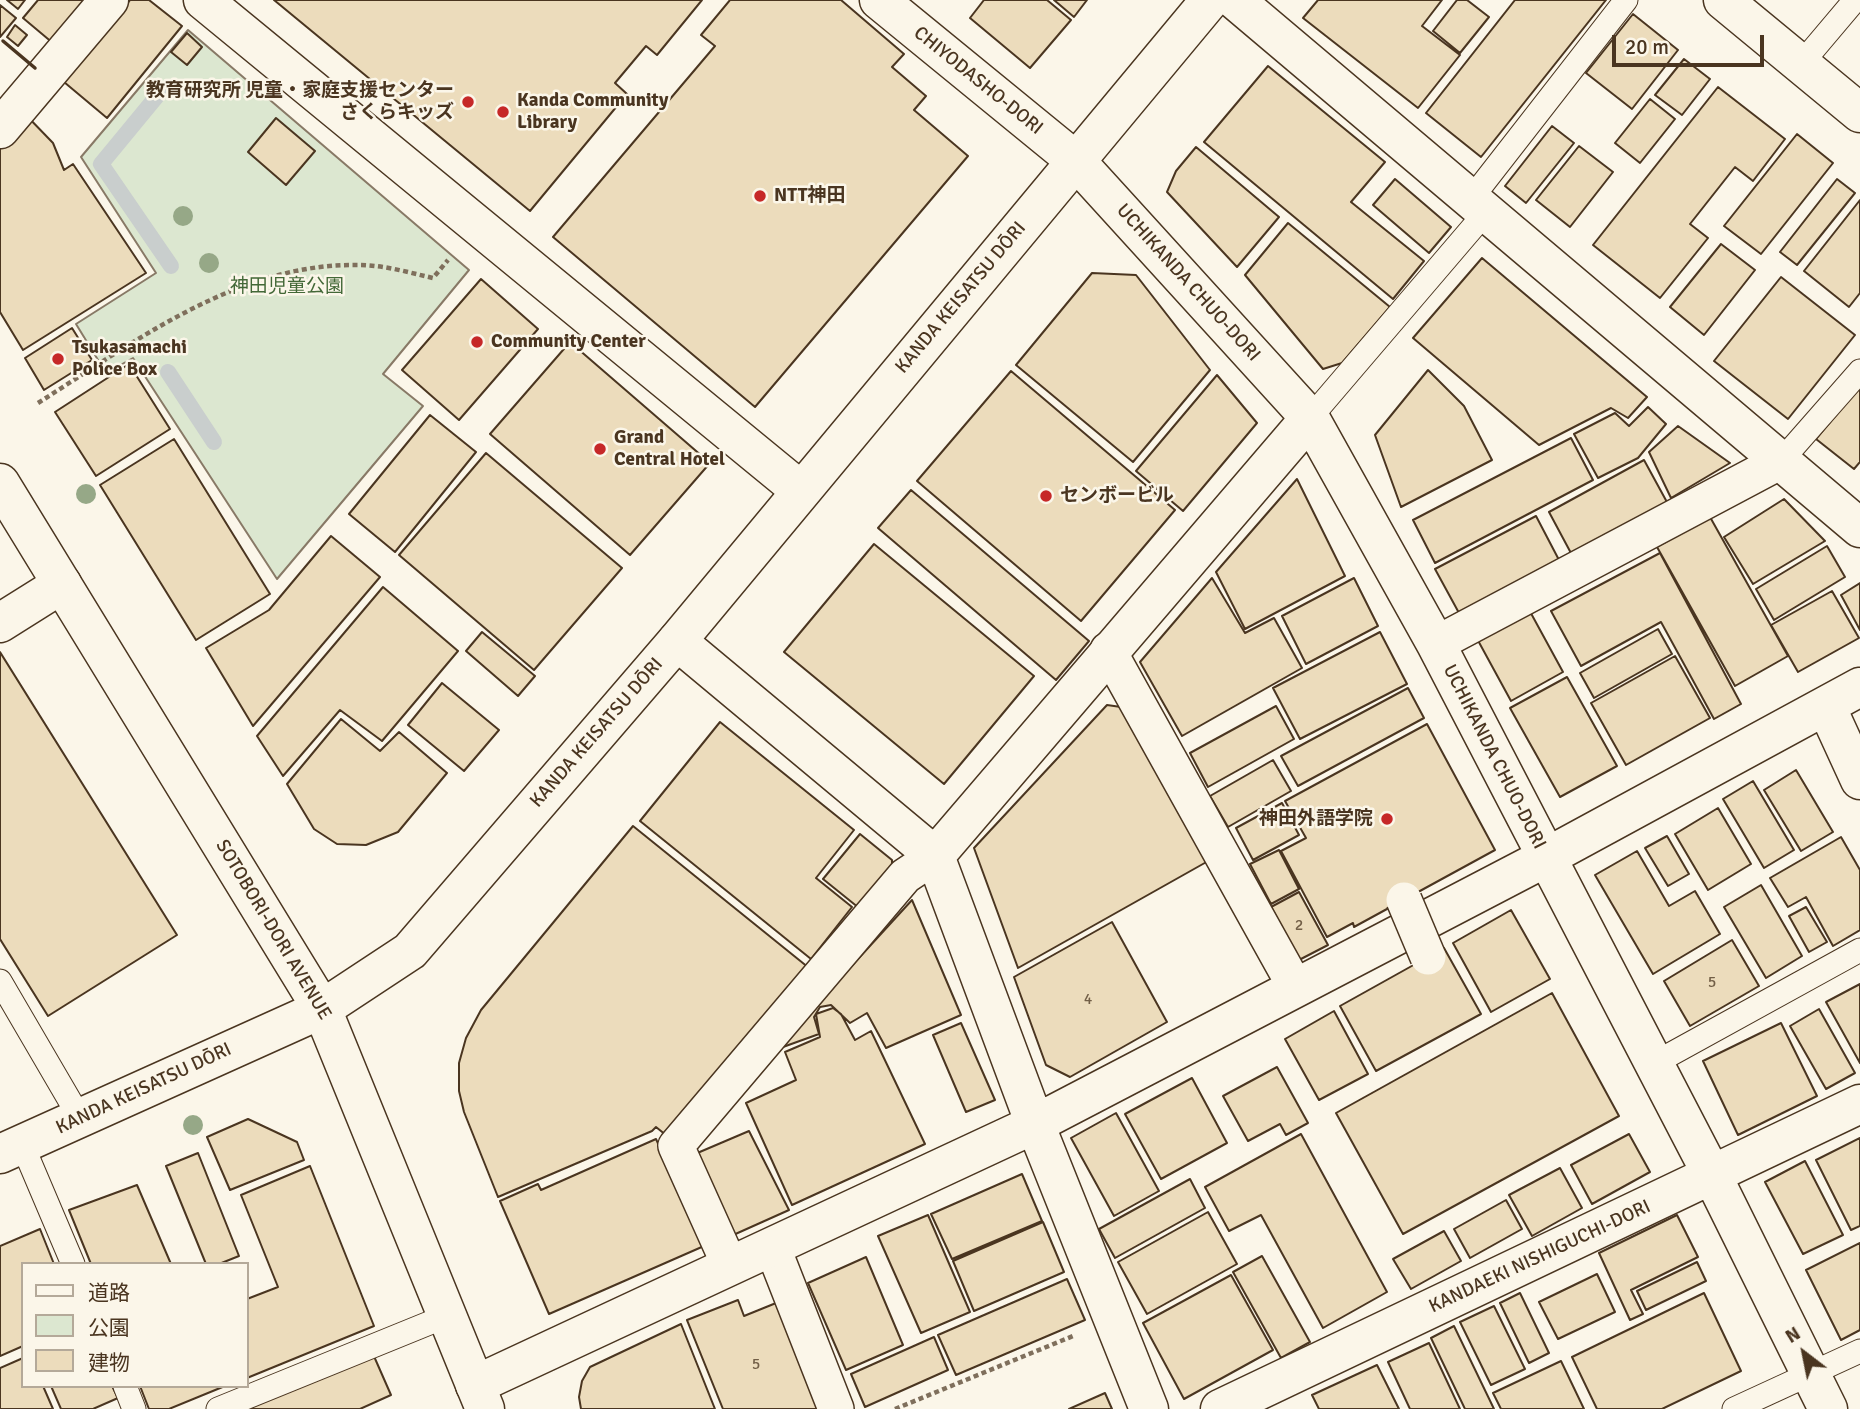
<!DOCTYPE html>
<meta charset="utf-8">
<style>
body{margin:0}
#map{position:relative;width:1860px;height:1409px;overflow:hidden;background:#fbf6e9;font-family:Signika,"Noto Sans JP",sans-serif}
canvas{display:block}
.legend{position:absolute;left:21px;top:1262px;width:228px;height:126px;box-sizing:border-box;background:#fbf6e9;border:2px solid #b4a999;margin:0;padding:9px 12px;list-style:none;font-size:21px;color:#4a3520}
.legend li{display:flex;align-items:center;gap:14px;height:35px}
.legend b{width:35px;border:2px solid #b4a999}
.north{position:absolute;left:1769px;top:1318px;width:70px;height:70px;-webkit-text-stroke:5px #fbf6e9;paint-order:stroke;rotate:328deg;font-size:19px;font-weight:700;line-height:28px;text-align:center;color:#4a3520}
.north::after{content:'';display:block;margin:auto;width:24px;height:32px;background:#4a3520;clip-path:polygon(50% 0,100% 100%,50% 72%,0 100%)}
.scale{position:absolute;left:1612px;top:35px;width:152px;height:32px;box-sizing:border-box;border:4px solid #4a3520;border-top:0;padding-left:9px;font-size:21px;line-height:24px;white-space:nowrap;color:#4a3520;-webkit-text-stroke:5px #fbf6e9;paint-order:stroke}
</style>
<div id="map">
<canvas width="1860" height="1409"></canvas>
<ul class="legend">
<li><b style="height:9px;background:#fbf6e9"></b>道路</li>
<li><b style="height:19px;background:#dce7d0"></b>公園</li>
<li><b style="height:19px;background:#ecdcbc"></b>建物</li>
</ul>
<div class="north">N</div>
<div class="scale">20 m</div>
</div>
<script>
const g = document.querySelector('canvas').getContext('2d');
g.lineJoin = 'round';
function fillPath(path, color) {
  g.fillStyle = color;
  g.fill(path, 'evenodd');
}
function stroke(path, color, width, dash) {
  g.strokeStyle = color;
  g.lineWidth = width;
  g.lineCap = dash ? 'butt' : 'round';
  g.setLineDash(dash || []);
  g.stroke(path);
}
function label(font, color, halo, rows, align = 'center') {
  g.font = font + ' Signika,"Noto Sans JP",sans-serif';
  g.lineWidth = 5;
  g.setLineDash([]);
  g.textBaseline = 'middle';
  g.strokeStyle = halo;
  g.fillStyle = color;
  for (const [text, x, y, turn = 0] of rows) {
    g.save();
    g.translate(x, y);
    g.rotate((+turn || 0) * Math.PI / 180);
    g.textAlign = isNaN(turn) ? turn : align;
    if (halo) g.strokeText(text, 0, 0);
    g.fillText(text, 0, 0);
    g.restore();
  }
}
const green = new Path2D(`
 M188,30L469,270L383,374L423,406L277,579L133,358L106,373L76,324L156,273L81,157Z`);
fillPath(green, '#dce7d0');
stroke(green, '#887966', 2);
stroke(new Path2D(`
 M162,90L101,164L171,266
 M168,372L214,442`), '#c9cecd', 16);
const building = new Path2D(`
 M7,0H25L18,9Z
 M38,0H88L54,44L23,18Z
 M130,0H149L182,26L107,118L64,82Z
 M274,0H702L657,55L646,46L615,83L627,94L530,211Z
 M730,0H841L904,54L892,67L926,96L914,110L968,156L755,407L553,237L715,46L701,35Z
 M984,0H1047L1071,20L1030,68L970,18Z
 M1054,0H1087L1074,17Z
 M1318,0H1442L1422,26L1460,55L1418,108L1303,18Z
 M1457,0H1467L1489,17L1460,53L1433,31Z
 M1515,0H1606L1481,157L1426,113Z
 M0,5L16,18L0,37Z
 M1633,14L1678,50L1632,109L1586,73Z
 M15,25L27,35L18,46L7,37Z
 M187,33L202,47L187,65L171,52Z
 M1684,59L1710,79L1682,115L1655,95Z
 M1268,66L1385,162L1351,202L1424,261L1393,299L1204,142Z
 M1718,87L1785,139L1753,181L1735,167L1690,224L1708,238L1660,298L1593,245Z
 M1650,99L1675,119L1640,163L1615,143Z
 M24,113L53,143L64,170L73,164L146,273L23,350L0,312V143Z
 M276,118L315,151L286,185L248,152Z
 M1552,126L1574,143L1526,203L1505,186Z
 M1797,134L1833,163L1761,254L1724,226Z
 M1579,146L1613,172L1570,227L1536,200Z
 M1196,147L1279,217L1237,267L1167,192L1176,171Z
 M1395,179L1451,227L1429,253L1373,205Z
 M1837,179L1855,193L1797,265L1780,252Z
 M1860,200V293L1849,307L1804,271Z
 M1288,223L1390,307L1342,363L1323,369L1245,275Z
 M1721,244L1755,270L1704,335L1670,307Z
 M1482,258L1647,397L1628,418L1611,408L1539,445L1413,338Z
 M1092,273L1136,275L1210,370L1133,462L1016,365Z
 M1781,277L1855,335L1788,419L1714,361Z
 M481,279L538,329L459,420L402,370Z
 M72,328L92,360L44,390L25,358Z
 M570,342L710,463L630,555L490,434Z
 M129,364L170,429L96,476L55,412Z
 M1428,370L1464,406L1492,460L1401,507L1375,435Z
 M1011,371L1175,510L1081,621L917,481Z
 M1217,375L1257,423L1183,511L1136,471Z
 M1860,386V462L1854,469L1816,439Z
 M1648,407L1666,424L1638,458L1598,478L1574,434L1615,413L1629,426Z
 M430,415L476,452L395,552L349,514Z
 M1678,426L1730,463L1671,498L1649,452Z
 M1571,438L1593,480L1435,563L1413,520Z
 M174,439L270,594L196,640L100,485Z
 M486,453L622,568L534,670L399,555Z
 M1644,460L1668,504L1572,555L1549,512Z
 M1297,479L1345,576L1245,629L1216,572Z
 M911,490L1089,641L1056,680L878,528Z
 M1784,499L1825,541L1753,584L1724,537Z
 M1536,516L1559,560L1459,613L1435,569Z
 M1710,517L1788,656L1735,686L1657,547Z
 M331,536L380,577L253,726L206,648L269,610Z
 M874,544L1034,676L944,784L784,652Z
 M1827,546L1845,577L1774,620L1756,589Z
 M1660,553L1741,704L1714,719L1661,622L1581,666L1551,611Z
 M1212,578L1245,633L1274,618L1302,668L1182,736L1140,662Z
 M1354,578L1378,626L1306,664L1282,616Z
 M1860,583V630L1841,595Z
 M383,587L458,651L382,741L340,710L283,776L257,736Z
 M1832,591L1859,638L1798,672L1771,625Z
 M1527,606L1563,672L1511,701L1475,635Z
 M1658,629L1672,654L1594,698L1580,673Z
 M482,632L535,676L518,696L466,651Z
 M1380,632L1407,684L1300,739L1273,688Z
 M0,652L177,935L48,1016L0,939Z
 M1675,656L1710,718L1626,765L1591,703Z
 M1567,677L1617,766L1560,797L1510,708Z
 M442,683L499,730L464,771L408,725Z
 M1408,688L1424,718L1298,786L1281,756Z
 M1107,705L1128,708L1210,860L1018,968L974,848Z
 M1276,706L1294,739L1208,787L1190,753Z
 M341,719L380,751L399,732L447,773L398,832L366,845L337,844L314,829L287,784Z
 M720,722L854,830L816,878L852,907L811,959L640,821Z
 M1427,724L1495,850L1354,927L1353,923L1327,937L1281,851L1306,838L1285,801Z
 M1273,760L1291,791L1228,827L1210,796Z
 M1796,770L1833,832L1801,851L1764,790Z
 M1753,781L1794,850L1764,868L1723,799Z
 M1282,803L1299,835L1253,860L1236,828Z
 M1718,808L1751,864L1708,890L1675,834Z
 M633,826L814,972L672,1140L656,1127L652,1131L498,1197L464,1112L459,1091V1063L466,1038L481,1010Z
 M860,834L892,860V869L859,908L823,879Z
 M1667,836L1689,874L1668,886L1645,848Z
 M1841,837L1860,870V930L1833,946L1806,897L1788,907L1770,878Z
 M1279,850L1299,889L1271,904L1250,864Z
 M1637,851L1669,906L1695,891L1720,934L1653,974L1595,875Z
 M1761,885L1802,956L1766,978L1724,907Z
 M1299,892L1328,945L1299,960L1271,907Z
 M912,900L961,1015L886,1048L867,1013L850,1023L831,1005L820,1007L814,1017L819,1034L783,1047L781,1043Z
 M1806,907L1827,942L1809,952L1789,916Z
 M1511,910L1550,979L1491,1012L1453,943Z
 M1112,922L1167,1022L1070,1077L1046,1065L1014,977Z
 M1732,940L1759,986L1690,1026L1664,981Z
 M1444,948L1481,1014L1376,1071L1340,1006Z
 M1860,984V1063L1826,1002Z
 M1552,993L1619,1116L1403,1234L1336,1113Z
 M833,1008L841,1014L855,1040L871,1031L925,1144L792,1205L746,1103L796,1080L785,1052L820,1037L816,1014Z
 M1819,1009L1855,1073L1826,1089L1790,1026Z
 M1334,1011L1368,1074L1319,1100L1285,1039Z
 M961,1023L995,1100L966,1112L933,1035Z
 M1781,1023L1817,1096L1738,1135L1703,1061Z
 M1277,1067L1308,1123L1286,1135L1280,1124L1248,1141L1223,1096Z
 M1192,1078L1227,1143L1161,1179L1125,1114Z
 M1116,1113L1159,1191L1114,1216L1071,1138Z
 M248,1119L297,1142L304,1160L230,1190L207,1137Z
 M749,1131L789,1210L731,1236L695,1154Z
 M1301,1134L1387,1292L1323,1328L1261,1215L1229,1231L1205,1187Z
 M1629,1134L1650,1172L1592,1204L1571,1165Z
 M1860,1138V1226L1851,1230L1816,1160Z
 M656,1139L704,1246L549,1314L500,1201L538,1184L541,1190Z
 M198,1153L239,1256L219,1264H206L166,1166Z
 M1805,1161L1843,1235L1803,1254L1765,1182Z
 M310,1166L374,1326L247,1378V1299L278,1287L241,1195Z
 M1560,1168L1582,1208L1532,1236L1509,1195Z
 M1022,1174L1042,1221L952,1259L931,1214Z
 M1190,1179L1205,1208L1115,1258L1099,1229Z
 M137,1185L171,1264H91L69,1210Z
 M1506,1200L1522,1229L1470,1258L1454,1229Z
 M1208,1212L1237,1264L1147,1314L1118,1262Z
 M928,1215L970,1312L921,1333L878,1236Z
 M1677,1215L1698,1257L1631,1290L1643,1314L1630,1320L1599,1253Z
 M1043,1222L1064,1272L974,1311L953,1261Z
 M40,1229L54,1264H23V1346L0,1356V1246Z
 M1444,1231L1461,1261L1411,1289L1393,1259Z
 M1860,1243V1330L1841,1340L1806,1270Z
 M1262,1256L1310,1342L1281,1358L1233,1272Z
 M866,1257L903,1345L846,1370L808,1283Z
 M1697,1262L1706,1281L1646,1310L1637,1291Z
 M1597,1274L1615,1312L1558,1339L1539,1302Z
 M1231,1275L1273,1350L1184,1399L1143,1323Z
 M1067,1279L1085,1320L956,1375L938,1335Z
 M1520,1293L1549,1353L1529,1363L1500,1303Z
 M1704,1293L1741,1371L1662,1409H1597L1572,1357Z
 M738,1300L744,1316L781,1301L824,1409H723L687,1320Z
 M1494,1306L1525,1369L1491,1385L1460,1322Z
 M681,1324L715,1409H581L579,1397L582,1381L590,1367Z
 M1454,1326L1494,1409H1465L1431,1338Z
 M934,1337L948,1370L865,1407L851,1374Z
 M1429,1343L1460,1409H1410L1388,1362Z
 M373,1354L391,1395L360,1409H246Z
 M23,1358V1386H43L53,1409H0V1368Z
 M1561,1361L1584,1409H1501L1493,1393Z
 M1377,1365L1399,1409H1319L1312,1395Z
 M51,1386H112L118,1398L93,1409H61Z
 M140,1386H225L169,1409H149Z
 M1105,1393L1112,1409H1069Z`);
fillPath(building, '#ecdcbc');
stroke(building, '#4a3520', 2);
const service = new Path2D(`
 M1801,64L1855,0
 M1471,199L1626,0
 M1310,418L1486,212
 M1781,461L1860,371
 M0,981L80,1118
 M1653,1064L1860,950
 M22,1144L73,1264
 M125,1386L134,1409
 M218,1409L449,1315
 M1734,1409L1860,1351`);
const pedestrian = new Path2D(`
 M1436,644L1781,461
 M1108,650L1296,988
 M772,1246L836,1409
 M730,1266L676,1146L905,876L935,856`);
const minor = new Path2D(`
 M203,0L800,490
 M879,0L1076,161L1310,418L1436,644L1712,1175L1828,1409
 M1235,0L1860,528
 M1723,0L1860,113
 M0,129L109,0
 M0,623L62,584
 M677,641L935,856L1035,1124L1149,1409
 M1826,706L1860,780
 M935,856L1310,418
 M475,1385L1035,1124L1545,858L1860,687
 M1220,1409L1860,1104`);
const tertiary = new Path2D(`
 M0,1154L322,1009L410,951L677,641L1210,0`);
const secondary = new Path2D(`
 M0,483L322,1009L485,1409`);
stroke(service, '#4a3520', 25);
stroke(pedestrian, '#4a3520', 38);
stroke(minor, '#4a3520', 41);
stroke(tertiary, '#4a3520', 41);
stroke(secondary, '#4a3520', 41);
stroke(new Path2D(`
 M38,403C133,343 235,265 353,265C380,264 407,272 433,278L448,260
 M895,1409L1073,1336`), '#7f6f5c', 4.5, [5, 3.5]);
stroke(service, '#fbf6e9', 23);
stroke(pedestrian, '#fbf6e9', 35);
stroke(minor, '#fbf6e9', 38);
stroke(tertiary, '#fbf6e9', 38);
stroke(secondary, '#fbf6e9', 38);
const pedestrianBridge = new Path2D(`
 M1404,900L1428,957`);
stroke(pedestrianBridge, '#4a3520', 38, []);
stroke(pedestrianBridge, '#fbf6e9', 35);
stroke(new Path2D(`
 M3,41L35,68`), '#4a3520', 3.5);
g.fillStyle = '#96a887';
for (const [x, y] of [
 [183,216],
 [209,263],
 [86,494],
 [193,1125]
]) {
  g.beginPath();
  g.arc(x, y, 10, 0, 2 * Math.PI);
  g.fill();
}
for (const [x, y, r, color] of [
 [468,102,7,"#c62828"],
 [503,112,7,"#c62828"],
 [760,196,7,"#c62828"],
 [477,342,7,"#c62828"],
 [58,359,7,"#c62828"],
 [600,449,7,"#c62828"],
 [1046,496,7,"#c62828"],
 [1387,819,7,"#c62828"]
]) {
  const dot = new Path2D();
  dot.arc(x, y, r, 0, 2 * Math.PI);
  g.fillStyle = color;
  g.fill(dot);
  stroke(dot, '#fbf6e9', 2.5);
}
label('16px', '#725f47', null, [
 ["2",1299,926],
 ["5",1712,983],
 ["4",1088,1000],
 ["5",756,1365]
]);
label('19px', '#4a3520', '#fbf6e9', [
 ["CHIYODASHO-DORI",978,81,39],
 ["UCHIKANDA CHUO-DORI",1188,283,48],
 ["KANDA KEISATSU DŌRI",961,298,-50],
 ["KANDA KEISATSU DŌRI",597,733,-49],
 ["UCHIKANDA CHUO-DORI",1494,757,63],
 ["SOTOBORI-DORI AVENUE",273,930,59],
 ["KANDA KEISATSU DŌRI",144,1089,-25],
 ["KANDAEKI NISHIGUCHI-DORI",1540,1257,-25]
]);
label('bold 19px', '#4a3520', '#fbf6e9', [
 ["教育研究所 児童・家庭支援センター",454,91,"right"],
 ["さくらキッズ",454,113,"right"],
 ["Kanda Community",517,101],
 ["Library",517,123],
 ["NTT神田",774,196],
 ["Community Center",491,342],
 ["Tsukasamachi",72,348],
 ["Police Box",72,370],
 ["Grand",614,438],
 ["Central Hotel",614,460],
 ["センボービル",1060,496],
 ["神田外語学院",1373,819,"right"]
], 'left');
label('19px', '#436837', '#fbf6e9', [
 ["神田児童公園",287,287]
]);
</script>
